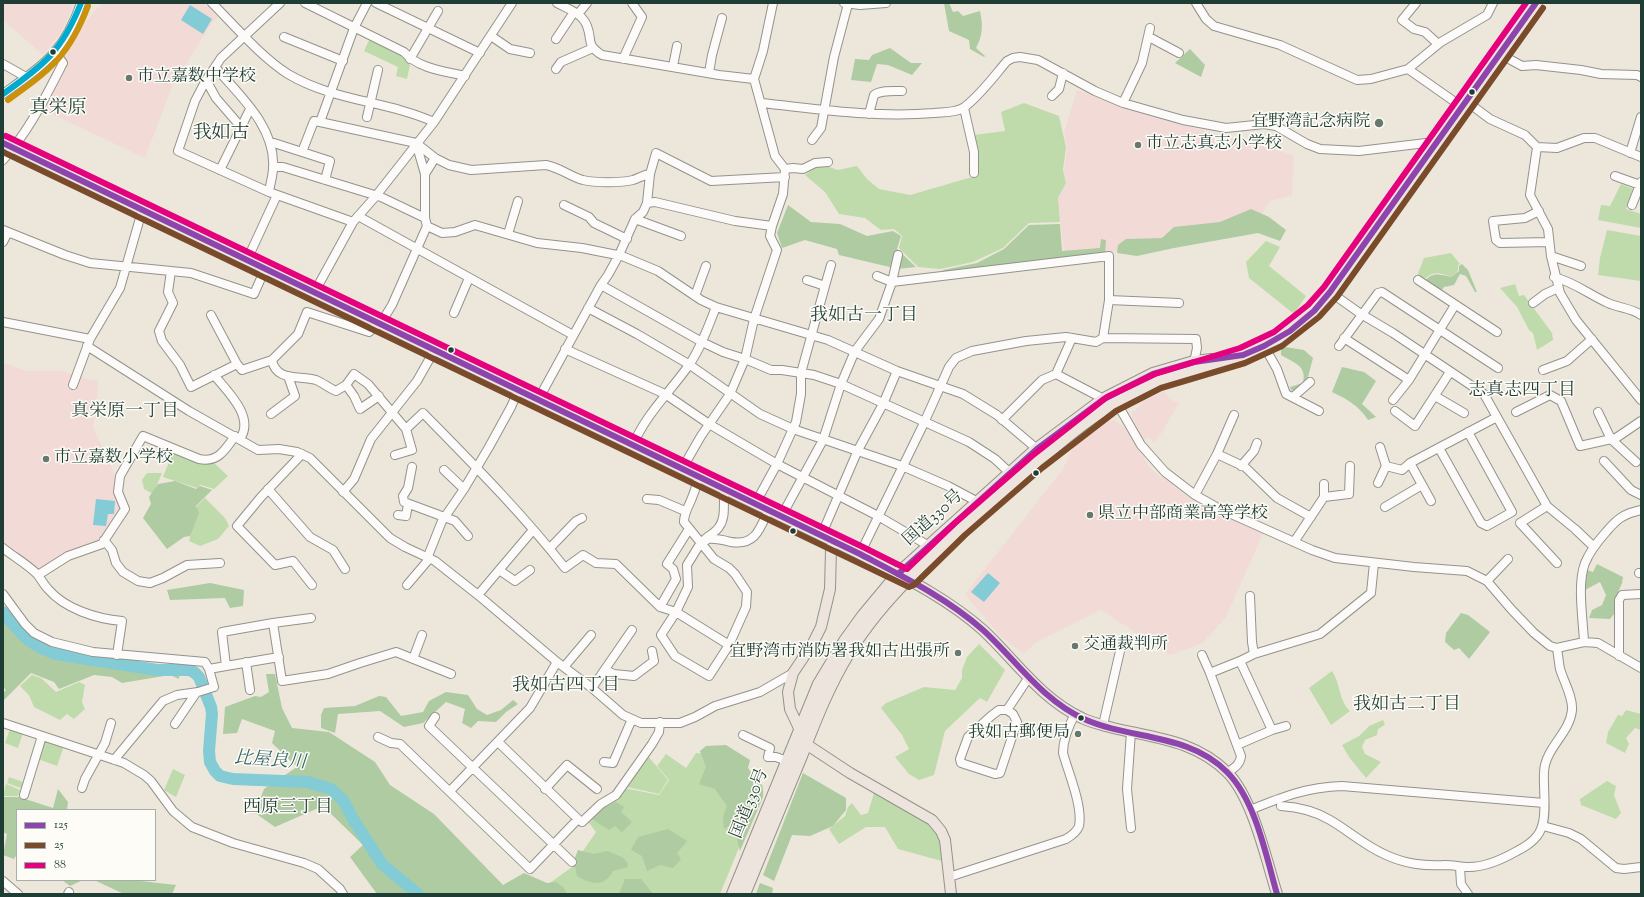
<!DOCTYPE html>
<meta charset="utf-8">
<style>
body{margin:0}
#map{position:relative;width:1644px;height:897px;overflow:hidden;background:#ede7db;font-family:"Sorts Mill Goudy",serif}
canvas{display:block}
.frame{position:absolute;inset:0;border:4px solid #1f3d34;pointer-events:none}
.legend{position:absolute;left:16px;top:809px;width:140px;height:72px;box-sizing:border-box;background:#fdfcf7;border:1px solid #a4b0a9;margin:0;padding:5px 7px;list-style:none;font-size:12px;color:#1f3d34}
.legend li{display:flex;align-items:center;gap:8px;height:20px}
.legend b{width:20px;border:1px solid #a4b0a9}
</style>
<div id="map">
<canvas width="1644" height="897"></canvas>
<div class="frame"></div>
<ul class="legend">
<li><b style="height:5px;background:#8e44ad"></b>125</li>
<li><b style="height:5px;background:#7a4b2a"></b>25</li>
<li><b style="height:5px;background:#e5007d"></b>88</li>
</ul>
</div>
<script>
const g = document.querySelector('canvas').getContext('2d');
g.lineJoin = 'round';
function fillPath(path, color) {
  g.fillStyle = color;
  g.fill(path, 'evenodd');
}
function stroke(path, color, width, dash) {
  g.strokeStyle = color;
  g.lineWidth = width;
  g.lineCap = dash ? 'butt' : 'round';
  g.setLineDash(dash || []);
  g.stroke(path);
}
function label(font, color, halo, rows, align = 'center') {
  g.font = font + ' "Sorts Mill Goudy","Noto Serif JP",serif';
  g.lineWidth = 3;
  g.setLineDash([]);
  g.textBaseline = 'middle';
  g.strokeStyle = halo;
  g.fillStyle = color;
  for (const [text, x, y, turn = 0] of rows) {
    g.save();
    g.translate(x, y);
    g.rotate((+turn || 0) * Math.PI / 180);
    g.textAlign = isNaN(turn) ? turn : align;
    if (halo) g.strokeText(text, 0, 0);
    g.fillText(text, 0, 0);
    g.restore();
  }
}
fillPath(new Path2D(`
 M3,3H73L72,10L60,34L43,55L3,20Z
 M102,3H204L218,17L211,24L172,87L145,158L43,110L63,57L88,19Z
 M1077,90L1190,127L1294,155L1292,196L1270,201L1252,229L1065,260L1058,199L1066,183L1064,170L1067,148L1064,133Z
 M3,363L28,371H64L81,378L99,381L93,427L114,473L122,510L100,542L61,556L41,568H36L18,556L3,542Z
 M1165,391L1169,399L1179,403L1163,431L1154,442L1148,437L1144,439L1140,436L1132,417V412L1136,410L1145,400Z
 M1114,420L1125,428L1148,465L1161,478H1164L1186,496L1199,504L1263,534L1226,617L1203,643L1170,655L1101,610L1035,643L1024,654L1000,636L965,594L1063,469L1074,446L1095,425Z`), '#f2dad7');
fillPath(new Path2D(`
 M369,40L401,54L410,65L407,79L396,76L398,67L364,51Z
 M1024,103L1059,116L1066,147L1063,170L1066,183L1058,198L1060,222L1029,223L1003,248L973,262L940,269L918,267L899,248L902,236L894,229L881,230L865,218L839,214L825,192L805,175L817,166H826L838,170L857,166L867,179L879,189L910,195L979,175L974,135L1005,131L1001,112Z
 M1621,184L1633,189L1626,209L1641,214V228L1598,220L1601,205L1610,206Z
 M1607,230L1641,236V281L1598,275L1600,258Z
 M1266,241L1280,247L1269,266L1306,296L1294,314L1249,278L1246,262Z
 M1451,253L1460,264L1458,265V271L1451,277C1438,272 1434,271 1423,280L1417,276L1424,258Z
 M1515,284L1519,296L1524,295L1552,333L1553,340L1537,350L1533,333L1529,330L1517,307L1500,288Z
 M173,452L206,464L214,463L228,476L214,489L201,485L197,488L163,477Z
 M147,473H162L153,494L144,489L142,480Z
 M205,498L225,518L229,526L218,539L200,546L189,541L197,506Z
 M979,644L1005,670L987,702L980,698L945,731L934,775L919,780L909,774L895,757L909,749L902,735L881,708L886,703L924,687L955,690L962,678V670L967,657Z
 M1332,671C1341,685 1339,701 1350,711L1331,725L1309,688Z
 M32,675L41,678L56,692L79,682L85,685L82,702L85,709L74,719L67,714L60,720L34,707L29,695L20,686Z
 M1626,710L1641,714V730L1635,728L1626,738L1629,744L1625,753L1606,743L1608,732L1618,715L1622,716Z
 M1383,720L1385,725L1378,729L1377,735L1365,740L1362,747L1365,754L1381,762L1366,778L1349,757L1342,745L1359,736L1369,726Z
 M10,729L23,733L18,748L5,743Z
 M44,740L64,746L57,766L38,759Z
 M696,753L733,756L761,794L720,894H546L547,885L572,867L596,832L587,820L612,803L624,788L659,795L669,780L657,766L666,754L686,768Z
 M648,756L668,780L659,794L627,787Z
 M173,769L185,775L176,797L164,790Z
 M9,777L23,782L21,788L7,783Z
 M1607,781L1616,786L1614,795L1621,813L1616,819L1581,805L1580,799Z
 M6,784L20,790L18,796H3Z
 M874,793L932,825L942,844V861L898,849L885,827H866L839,844L829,829L845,816L848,807L852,803L861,815L868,813Z`), '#bfdbab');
fillPath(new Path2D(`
 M944,3H949L953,12L958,11L963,16L980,11C983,26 983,35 976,48L985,56L984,57L970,49L969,40L949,31Z
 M890,48L911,63H922L912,75L888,65L877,64L871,82L851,80L855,59L869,60L872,55Z
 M1190,49L1205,65L1201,77L1175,63Z
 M788,205L811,222L840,224L867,236L893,231L901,236L897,249L916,267L898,269L839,255L837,249L805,240L782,248L777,233Z
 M1251,209L1269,217L1286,230L1280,241L1258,233L1174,248L1137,256L1117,253L1118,245L1126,239L1162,238L1174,227L1220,222Z
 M1060,224L1062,251L1100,248L1101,239L1106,240L1105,254L943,272V270L977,263L1004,249L1029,225Z
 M1462,264L1468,270L1477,292H1475L1466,276L1460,274L1454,285L1444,287L1440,292L1423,282C1434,272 1437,274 1451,277L1459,271V266Z
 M1285,347L1304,350L1313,358L1308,377L1309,379L1300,392L1291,390L1290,387L1303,383C1307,365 1294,363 1281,355V350Z
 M1342,367L1364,372L1376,381L1362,404L1376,417L1368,420C1359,406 1347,399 1332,392Z
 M175,481L196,489L200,486L212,490L196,506L199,513L190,536L184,537L167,549L143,518L151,504L149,497L158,484Z
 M1597,564L1623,577L1622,583L1615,600L1614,614L1610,619L1589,618L1592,610L1602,605L1606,595L1600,582L1585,590L1587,570L1593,572Z
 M210,583L244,590L243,606L230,608L225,598L170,600L167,590Z
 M3,607L24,634L61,651L125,663L180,668L179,679L170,675L122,683L112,677L94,675L59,689L54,682L31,673L3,701V693L6,690L3,687Z
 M1461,613L1468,615L1490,632L1469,659L1459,648L1454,650L1445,642L1446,633Z
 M266,674H275L282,708L292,728L329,732L375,762L390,785L434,814L503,885L524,873L547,883L556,882L564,888L567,894H377L350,857L363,845L323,806L275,827L255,813L264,789L297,767L272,743L275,731L242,719L237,733L223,734L225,707L255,696L261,697L269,692Z
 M446,692L468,695L477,709L487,715L501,710L513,700L518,704L506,712L496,722L478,721L471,728L462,723L465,709L446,702L423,723L404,727L380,711L338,714L335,733L321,728V715L324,708L355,706L379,696L386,697L401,716L423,712L429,701Z
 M726,745L750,760L748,768C756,780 765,780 763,797L740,851L737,839L739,830L734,823L724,829L723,817L727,806L715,789L699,784L706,767L700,751L706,746Z
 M803,773L846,798V810L833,826L810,836L792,835L774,881L763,875Z
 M58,789L68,802L67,810H17V854L14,859L3,855L7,834L3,832V797H19L53,808Z
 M616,802L624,807L621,812L632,822L622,832L615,826L609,830L592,819L601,809Z
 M668,829L687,841L677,853L681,859L673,868L660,865L647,871L642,856L631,850L638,837Z
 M578,850L594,854L607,851L622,857L627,862L628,867L613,871C604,888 591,884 577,876L574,860Z
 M625,879H641L653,894H619Z
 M62,880H83L70,886Z
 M94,880H132L176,885L172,894H124Z
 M760,883L773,888L772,894H756Z`), '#aecba1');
fillPath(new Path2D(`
 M190,5L212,19L203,34L181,20Z
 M96,499L115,501L114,514H108L106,526L93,525Z
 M988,573L1000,583L984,602L971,592Z`), '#83cbd5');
stroke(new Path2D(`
 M3,612C22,634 27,644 56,654L157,670H190L195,673L199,677L211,707L212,714L209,751L210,762L215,771L220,776L233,779L307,782L331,789L343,800L353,819L382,864L418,894`), '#83cbd5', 12);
const minor = new Path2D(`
 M212,3C234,25 262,58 288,74C333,101 387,101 434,122
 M280,3L221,58L215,67C239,95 276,127 273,168C273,176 270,184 269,192L353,222
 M305,3L404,52C419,69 444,71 465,76
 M367,3L354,28L320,122L416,143L435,158L449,165L471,170L546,165C561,168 569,176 583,180C595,183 621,183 633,180C639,178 643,175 650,174
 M376,3L480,53
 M557,3C568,9 582,13 587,26C593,41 585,44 602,55L719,75L754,79
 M844,3L860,5L886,3
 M1196,3L1206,19L1214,26L1280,45L1357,80L1371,79L1408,69L1441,42L1487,15L1493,3
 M1416,3L1402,20L1414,29L1425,32L1438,44
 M578,14L587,3
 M491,36L510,49L530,53
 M284,37L343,61
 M1149,37L1179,53
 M556,39L574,12
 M1500,54L1522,66L1536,65L1581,70L1601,74L1637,75L1641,77
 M410,59L438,11
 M623,59L642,17L632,3
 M3,64L26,77
 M673,66L677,46
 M215,67L206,80L216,98L241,127
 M556,69L561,62L593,48
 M1408,69L1455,102L1464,105
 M709,73L712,55L722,18
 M206,80L195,101L178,151L269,192
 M3,94C43,65 64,53 81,3
 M1052,96L1059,89L1063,73
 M1466,101L1490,119L1525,135L1537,147L1557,148L1584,138H1595L1641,157
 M761,103C819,109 876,118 934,113C943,112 955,113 963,108C978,98 995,75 1007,61L1013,58L1020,57L1038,60L1095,91L1123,103L1183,120L1226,128L1264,124L1276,126L1307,144L1320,149L1359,151L1426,143L1432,148
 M1123,103L1142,63L1150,28
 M964,108L974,152V173
 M869,114L874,95C881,90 893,91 902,91
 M367,117L378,70
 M812,140L821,128L834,57L848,4
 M270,144L274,143L330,161L325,180
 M1537,147L1530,195L1548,229L1551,256L1560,293L1576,320L1641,400
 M302,152L314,121L320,122
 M1630,153L1641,117
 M3,160C29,131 45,98 63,63L55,52
 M273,167H283L381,197L425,218
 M785,169L793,168L803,169L815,163L828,162
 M220,170L250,109
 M425,174L435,158
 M1615,176L1640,185
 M647,203L650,174L656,153L711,181L785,177
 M564,205L589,217L594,223L627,239
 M1632,205L1641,182
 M1539,211L1525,218L1493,221L1496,240L1500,243L1549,242
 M358,216L573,335
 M635,219L681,236
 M427,226L442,233L455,232L475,225L537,243L582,248L622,256L658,271L701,300L716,307L828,340L897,371L963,394L997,415L1037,449
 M3,230L65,255L90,263L191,273L254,294L265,269
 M508,234L518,201
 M3,242L8,232
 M1551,256L1581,266
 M247,260L277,195
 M171,271L168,292L173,303L159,331L162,341L180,365L191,387L237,364L242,370L272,360L298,334L307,312L369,332L384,318L392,305L427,226L425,218V174L416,143
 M877,276L892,282L1109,256V300
 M1554,277C1574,282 1590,295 1608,303C1619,308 1631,308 1641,315
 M1418,280L1497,332
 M601,285L702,342L723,352L745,359L771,370H782L814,375L841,384L969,442L995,459L1010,473
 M825,286L831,265
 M1330,292L1361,314L1393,333L1484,394L1547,506L1575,529L1594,547
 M314,293L353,222L375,197L434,122L512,3
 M695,296L706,266
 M1533,303L1545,294L1558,288
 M588,308L637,334L690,365L760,414L793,429L902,466L948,486L978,502
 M454,313L469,278
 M211,315L237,364
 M3,322L90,339
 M1103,338L1109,300L1179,303
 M1344,338L1409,380L1393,400
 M87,346L189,411L258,450L279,449L297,452L310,458L390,538L405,547L435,561L478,595L557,662L592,688L623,715L641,723H680L695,717L715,706L760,692L793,673
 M1264,346L1277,369L1286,394L1319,411
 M1339,346L1378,293L1382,292L1498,368
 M565,349L665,394L709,424L777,464L878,516L929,546
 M272,360C276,382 300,375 316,380C323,383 329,388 336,391L346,385L354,374L368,384L406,429L423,413C472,463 522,513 565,568L583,555L596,563L616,564L660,607
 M1543,370L1567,361L1592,339
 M1056,374L1098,396L1118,408L1122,412L1141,445L1165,472L1195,495L1220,509L1312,550L1335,558L1414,567L1467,571L1487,581L1511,609L1534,633L1550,646L1557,648L1584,642L1598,643L1641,668
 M214,375C228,392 255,417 240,439
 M1409,380L1455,305
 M73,385L90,339L120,288L142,211
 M346,385L354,396L360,409L379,396
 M1435,396L1464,413
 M1293,397L1310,382
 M538,400L601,285L608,275L619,255L635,219L643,212L647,203L655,202L735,221L772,226
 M1395,411L1415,426L1450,372
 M1516,412L1550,395L1561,401L1580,446L1616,438L1641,421
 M1598,412L1611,439L1636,462
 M271,414L295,396L288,376
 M1002,420L1042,380L1056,374L1072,338
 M633,445C646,414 670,392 689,365C701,348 708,327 716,307
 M1380,447L1386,466
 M1439,448L1481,523L1487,526L1512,512L1468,432
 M302,454L261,497L237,526L275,565L293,561L312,585
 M1217,454L1234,415
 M395,455L412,450L406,429
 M1604,461L1631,490L1641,495
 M1241,466L1254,451L1257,443
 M412,467L408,488L403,496L404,502L455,521L468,536
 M682,469L701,436L730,394L745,359L754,319L777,250L770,236L772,226L783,194L785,169L775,156L754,79L763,51L773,3
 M444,470L464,489
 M1378,483L1386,466L1402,470L1410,463
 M268,489L310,537L333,550L345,569
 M343,492L354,479L371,439L417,381L434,351
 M1195,495L1217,454L1245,467L1277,498L1311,517
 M1324,497V484
 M647,499L659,500L685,511
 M1431,501L1410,463L1497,417
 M755,504L777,464L796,422L801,394V373L825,286L807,280
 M1547,506L1520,523L1557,563
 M1385,507L1422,485
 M398,515L406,516L408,504
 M781,517L823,440L841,384L855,351L879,319L892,282L898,255
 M689,529L667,564L673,569L676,579L660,607L676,612L729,645L746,607L747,592L735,574L729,568L714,559L684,522C684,511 690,505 693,495C696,489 696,483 699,477
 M821,536L858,450L883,404L897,371
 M104,540L112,550L116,563L123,572L138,581L150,583L163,578L187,565L220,563
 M704,540C708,536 716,532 719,527C727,516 722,502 725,490
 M1294,542L1324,497L1349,494L1350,466
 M3,548C14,557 27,564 37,574C41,579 44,585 48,589C65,609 97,619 122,621L117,655
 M550,548L576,521L582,518
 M860,554L924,423L949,367L956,358L972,351L1026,341L1066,337L1096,342L1103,338L1196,339L1197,348L1194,362L1195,366
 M428,556L442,521L464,489L489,447L511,407L518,391
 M499,570L515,581L530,570
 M1639,573H1641
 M38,575L68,556L102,544L125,509L118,492L120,476L143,436L199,459C218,463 225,450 235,436
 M1487,581L1508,559
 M407,585L430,558
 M3,594L25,624L34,633L52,642L93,652L205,662L209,669L214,687L198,692L177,695L163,701L114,760
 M478,595L533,530
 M1250,596L1252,642L1254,654
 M311,618L273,623L282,681L328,674L360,663L396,652L451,674
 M1584,642C1583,619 1577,584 1585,563C1590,551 1598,541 1606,532C1617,519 1623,514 1641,510
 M729,645L709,676L675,656L661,635L676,612L688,587L687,565L700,544L708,539C716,538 723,540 731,542C755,546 760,529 768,511
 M1202,655L1210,673
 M1619,656V600L1622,595L1641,594
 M413,659L422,635
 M1240,661L1272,730
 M246,662L250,690
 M226,666L279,657
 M564,667L591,635
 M209,669L226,666L222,632L273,623
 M605,670L614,674L634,676L654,661L652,651
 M592,688L632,630
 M1007,710H999L991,716L968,737L960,759L961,763L995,774L1000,773L1017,722L1013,714L1007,710L1029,677
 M435,717L429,726L572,862
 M3,723L124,763L144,775L151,781L173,811L192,827L233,843L304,863L318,869L340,889L343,894
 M175,724L196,693
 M1103,725L1120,651
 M1131,732L1127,789L1131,828
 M743,735L770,748L768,757H776L787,761
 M378,737L391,743L400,744L530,869L578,819L498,742
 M1237,745L1272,730L1286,726
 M604,762L613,763L632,719
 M1227,773C1234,768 1240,765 1241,756L1210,673L1240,661L1254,654L1320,634L1371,593L1374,563
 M82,788L85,779L105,743L111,723
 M545,789L567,765L597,789
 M450,791L530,708L557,662
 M24,795L42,736
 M1281,806C1297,807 1315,811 1330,820C1349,831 1365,846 1386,855C1406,864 1423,866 1445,865C1453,865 1461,867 1469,867C1485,867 1503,859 1517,851C1527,846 1539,838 1542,826C1547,814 1543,786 1544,772C1545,748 1570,733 1572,710C1573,697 1564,682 1560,669C1559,663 1558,655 1557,648
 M1250,810C1282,797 1307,787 1342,786L1544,803
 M582,822L601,804L616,795L652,744L659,732L660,722
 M1543,826L1569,833L1581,839L1616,868L1624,869L1641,867
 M1460,867L1461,884L1468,894
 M949,877L1066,839C1071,836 1077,832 1079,826C1083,806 1068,772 1063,753C1063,739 1068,727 1075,714
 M3,881L18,894
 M68,894L69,892`);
const major = new Path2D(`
 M3,143L860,554C902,576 947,598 983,630C1015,660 1041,699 1082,718C1092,723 1103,725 1113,728C1155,738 1194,740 1227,772C1253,798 1266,859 1277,894
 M833,542L831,549L830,589L821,627L813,643L793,673L788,692L790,709L806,743L809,746L850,773L932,820L941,831L945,840L951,894`);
const highway = new Path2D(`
 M733,894L819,684L845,641L863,616L898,574L1037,449L1104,399L1153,374L1194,362L1212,360
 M744,894C763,848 782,802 801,756C815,720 829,684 849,652C887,590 947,541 1001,494C1036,464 1075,425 1115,403C1128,395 1143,387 1158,381C1170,377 1184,374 1196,371C1249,354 1295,338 1330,292L1536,3`);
stroke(minor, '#92938c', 10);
stroke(major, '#92938c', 12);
stroke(highway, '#92938c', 14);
stroke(minor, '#fcfbfa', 8);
stroke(major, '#ede5dd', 10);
stroke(highway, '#ede5dd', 12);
stroke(new Path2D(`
 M3,143L860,554C902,576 947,598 983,630C1016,660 1042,700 1084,719C1131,740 1189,733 1227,772C1256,801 1266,856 1277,894
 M898,574L1037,449L1104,399L1153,374L1194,362L1243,355L1264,346L1290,331L1314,311L1330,292L1536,3`), '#8e44ad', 6);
stroke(new Path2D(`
 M3,152L909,587L914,585L965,535L1042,468L1116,411L1161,388L1245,363L1282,346L1319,317L1337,297L1543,8`), '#7a4b2a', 6);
stroke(new Path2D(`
 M6,136L863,547L907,569L955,523L1032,456L1107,397L1155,374L1240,348L1274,332L1308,305L1324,287L1526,3`), '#e5007d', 6);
stroke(new Path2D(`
 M3,94C44,65 62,51 81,3`), '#00a9ce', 6);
stroke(new Path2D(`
 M8,100C50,70 69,56 88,6`), '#cc910a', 6);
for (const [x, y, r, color] of [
 [53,52,3.5,"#1f3d34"],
 [129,78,4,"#67786e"],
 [1472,92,3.5,"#1f3d34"],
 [1379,123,5,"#67786e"],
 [1138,145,4,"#67786e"],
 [451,350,3.5,"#1f3d34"],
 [46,459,4,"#67786e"],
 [1036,473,3.5,"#1f3d34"],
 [1090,515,4,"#67786e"],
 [793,531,3.5,"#1f3d34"],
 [1075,646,4,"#67786e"],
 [958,653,4,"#67786e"],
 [1081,718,3.5,"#1f3d34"],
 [1078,734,4,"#67786e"]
]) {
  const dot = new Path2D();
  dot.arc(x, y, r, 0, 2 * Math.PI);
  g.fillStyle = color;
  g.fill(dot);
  stroke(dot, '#fdfcf7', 1.5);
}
label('17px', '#1f3d34', '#fdfcf7', [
 ["市立嘉数中学校",137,78],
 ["宜野湾記念病院",1370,123,"right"],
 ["市立志真志小学校",1146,145],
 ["市立嘉数小学校",54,459],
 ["県立中部商業高等学校",1098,515],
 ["交通裁判所",1083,646],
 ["宜野湾市消防署我如古出張所",950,653,"right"],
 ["我如古郵便局",1070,734,"right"]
], 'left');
label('17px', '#1f3d34', '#fdfcf7', [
 ["国道330号",934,519,-42],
 ["国道330号",751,804,-68]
]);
label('18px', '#1f3d34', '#fdfcf7', [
 ["我如古一丁目",864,317],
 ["志真志四丁目",1522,392],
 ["真栄原一丁目",125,413],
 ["我如古四丁目",566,687],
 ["我如古二丁目",1407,706],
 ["西原三丁目",288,809]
]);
label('italic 18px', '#306464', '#fdfcf7', [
 ["比屋良川",270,762,4]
]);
label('19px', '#1f3d34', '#fdfcf7', [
 ["真栄原",58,110],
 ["我如古",221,135]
]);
</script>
